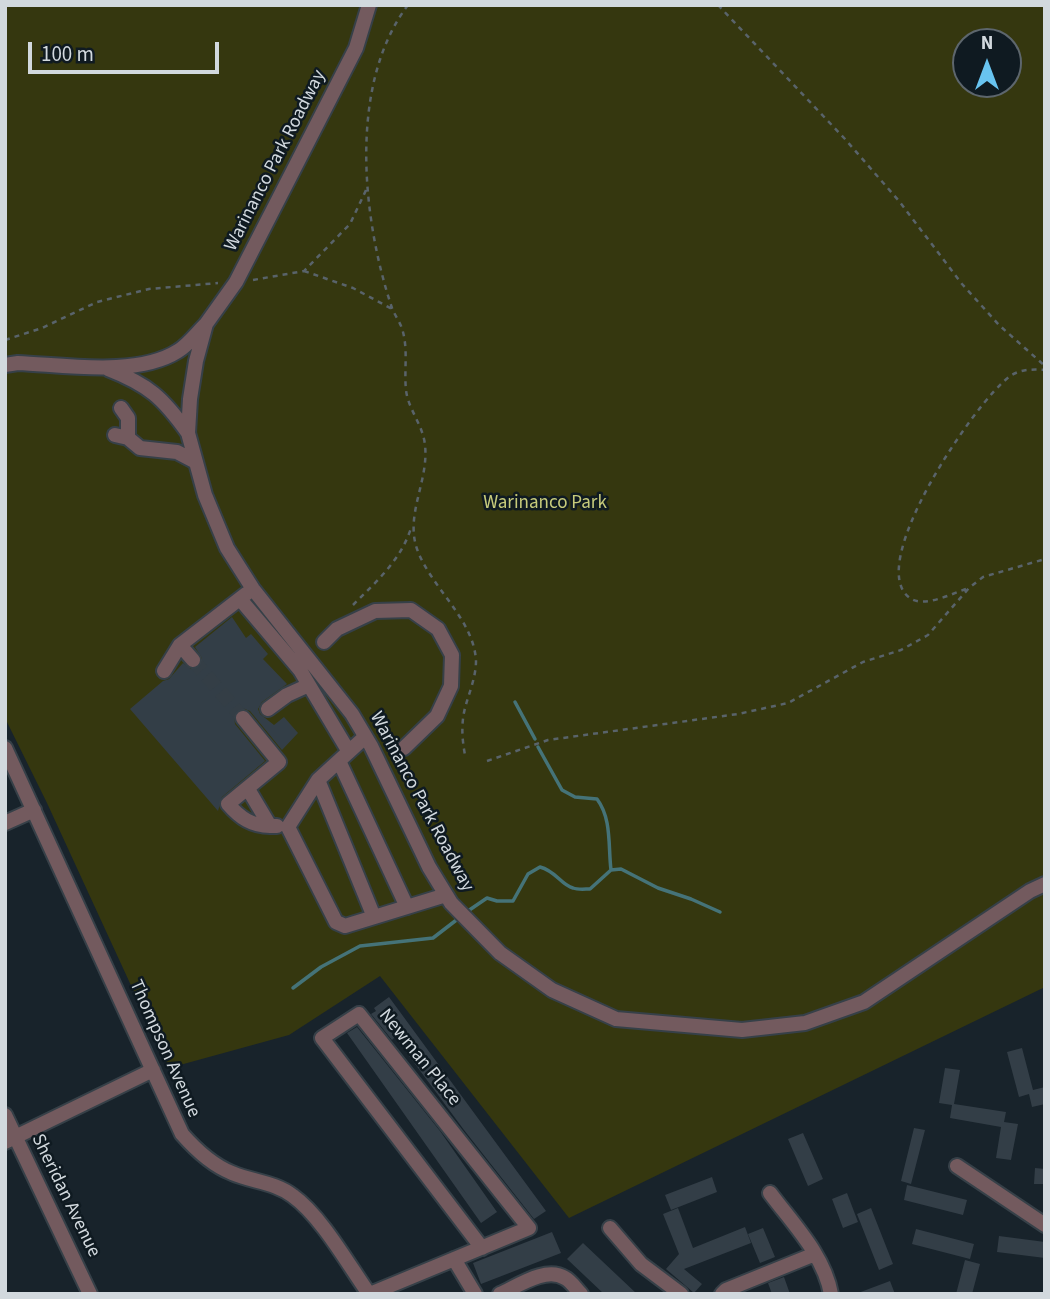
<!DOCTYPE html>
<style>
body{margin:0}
#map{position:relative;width:1050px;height:1299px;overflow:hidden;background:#18232b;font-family:"Source Sans 3",sans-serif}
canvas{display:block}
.frame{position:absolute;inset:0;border:7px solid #d2d9de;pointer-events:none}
.north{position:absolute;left:952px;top:28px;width:70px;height:70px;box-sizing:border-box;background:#0f1a21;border:2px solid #5d666d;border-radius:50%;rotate:0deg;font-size:19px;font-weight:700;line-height:28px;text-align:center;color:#d2d9de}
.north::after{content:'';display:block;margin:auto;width:24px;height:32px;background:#68c4f0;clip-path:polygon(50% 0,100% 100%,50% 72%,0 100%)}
.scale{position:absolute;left:28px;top:42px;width:191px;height:32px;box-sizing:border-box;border:4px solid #d2d9de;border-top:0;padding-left:9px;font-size:21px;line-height:24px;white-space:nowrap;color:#d2d9de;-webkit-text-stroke:5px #0f1a21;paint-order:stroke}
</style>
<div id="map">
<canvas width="1050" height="1299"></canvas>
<div class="frame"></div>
<div class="north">N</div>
<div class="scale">100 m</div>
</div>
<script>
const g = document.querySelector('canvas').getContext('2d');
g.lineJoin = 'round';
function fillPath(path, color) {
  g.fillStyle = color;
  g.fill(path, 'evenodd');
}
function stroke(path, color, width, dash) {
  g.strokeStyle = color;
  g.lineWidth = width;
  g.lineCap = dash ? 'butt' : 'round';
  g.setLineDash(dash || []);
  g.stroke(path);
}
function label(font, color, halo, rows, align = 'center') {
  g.font = font + ' "Source Sans 3",sans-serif';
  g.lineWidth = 5;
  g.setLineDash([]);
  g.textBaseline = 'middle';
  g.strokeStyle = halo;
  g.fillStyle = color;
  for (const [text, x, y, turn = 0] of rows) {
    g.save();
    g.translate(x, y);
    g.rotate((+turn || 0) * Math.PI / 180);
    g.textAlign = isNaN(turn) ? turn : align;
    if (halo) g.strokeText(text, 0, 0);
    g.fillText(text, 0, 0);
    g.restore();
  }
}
fillPath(new Path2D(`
 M5,5H1045V987L569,1218L380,976L289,1035L169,1068L47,803L5,718ZM966,42H1008V84H966Z`), '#35370f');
stroke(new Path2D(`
 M515,702L535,739
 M538,747L562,790L575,797L597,799C612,819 608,846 611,870
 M465,913L487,898L497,901H513L528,874L540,867C556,871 561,885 573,888C578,890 585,889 590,889L611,870L621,869L658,888L691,899L720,912
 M293,988L321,967L360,946L433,938L459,918`), '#457378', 3.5);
fillPath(new Path2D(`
 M232,617L246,638L251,634L268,654L263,659L287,684L262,702L258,709L260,714L274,725L284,717L298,733L282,750L250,711L242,708L236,711L234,715L235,724L265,761L222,797L218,811L130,709L163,681L169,679L183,663L191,669L200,667L202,658L195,647Z
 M389,997L546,1211L534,1219L464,1130L395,1037L392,1040L371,1014L376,1011L374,1008Z
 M357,1027L440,1131L497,1212L481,1223L347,1033Z
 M1022,1048L1033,1090L1045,1087V1104L1032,1107L1029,1094L1019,1097L1007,1052Z
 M945,1068L960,1070L954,1104L1006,1112L1004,1122L1018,1124L1011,1160L996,1158L1001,1127L950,1118L952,1105L939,1103Z
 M914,1128L925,1130L911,1184L901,1181Z
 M803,1133L823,1179L808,1186L788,1139Z
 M1035,1168L1045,1169V1184H1034Z
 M712,1177L717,1192L671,1210L665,1195Z
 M907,1185L967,1200L963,1215L904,1200Z
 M847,1193L858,1222L843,1228L832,1199Z
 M678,1208L693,1248L745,1227L751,1243L684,1269L702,1284L694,1293L666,1269L679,1254L663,1214Z
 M871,1208L893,1264L879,1270L857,1214Z
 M763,1228L775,1257L760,1263L748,1234Z
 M916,1229L974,1244L970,1259L912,1244Z
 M552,1232L561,1253L481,1284L473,1263Z
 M999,1236L1045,1242V1258L997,1252Z
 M583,1243L637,1294H604L567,1259Z
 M965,1260L980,1264L972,1294H956Z
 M784,1277L790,1294H772L768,1283Z
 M890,1281L895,1294H858V1293Z`), '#333e47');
stroke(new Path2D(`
 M193,660L243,718`), '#343e46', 14, [14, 7]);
const minor = new Path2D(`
 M369,5L356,48L236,282L206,324L196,361L190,399L188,433L205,495L227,548L253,589L352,714L371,746L429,867L451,903L500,953L552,990L616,1019L742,1030L805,1023L864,1002L1030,891L1045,884
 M5,365L18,363C65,365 137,377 178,351C188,345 197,333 205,325
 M108,369C149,385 163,398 188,433
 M121,408L128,418V438
 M115,435L128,438L140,448L177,452L196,462
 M240,599L300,670L349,752
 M324,642L337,629L375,611L411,610L438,629L452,655L451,686L437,716L404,748
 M180,645L193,660
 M164,671L180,645L246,594
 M268,709L287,695L309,685
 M243,718L279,762L228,804C240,818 252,826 270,826
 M5,748L182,1134C196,1150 212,1165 232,1173C253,1182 275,1182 293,1196C321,1216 348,1264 369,1294
 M339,761L407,907
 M318,780L374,917
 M248,789L270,826H277
 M5,823L34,810
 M288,827L336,922L345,926L446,895
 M288,827L318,780L365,737
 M5,1115L90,1294
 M5,1142L153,1070
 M957,1166L1045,1225
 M770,1193C793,1224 824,1255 831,1294
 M610,1228L641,1264L681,1294
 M454,1259L475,1294
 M370,1294C423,1272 476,1250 529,1228L359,1014L322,1038L482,1248
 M500,1294C518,1286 546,1266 565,1278C571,1281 576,1289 581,1294
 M722,1294L726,1290L815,1254`);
stroke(minor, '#364048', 18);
stroke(new Path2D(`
 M408,5C348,84 362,219 392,308C395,316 401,323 403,332C408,351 404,371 406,390C408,409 423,425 425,445C429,481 405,514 417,549C431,588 474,619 476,661C476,677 469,693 465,708C461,724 462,739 465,755
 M718,5L845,139L899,201L962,284L999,325L1045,366
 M304,271L353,288L392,309
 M253,280L304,271L350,224L367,188
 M5,340L42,328L97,302L149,289L218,283
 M966,589C951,594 924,608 910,598C863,566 976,401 1009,377C1019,369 1033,369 1045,370
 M353,605C376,582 401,560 411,528
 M487,761L548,740L738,714L788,703L863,662L901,650L928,635L969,588L983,577L1045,559`), '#59636a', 2.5, [5, 5]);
stroke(minor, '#735a5e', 14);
label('19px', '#d2d9de', '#0f1a21', [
 ["Warinanco Park Roadway",276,161,-63],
 ["Warinanco Park Roadway",421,802,62],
 ["Thompson Avenue",164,1049,66],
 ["Newman Place",419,1058,51],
 ["Sheridan Avenue",65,1196,64]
]);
label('19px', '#c7cb7b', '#0f1a21', [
 ["Warinanco Park",545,504]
]);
</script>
